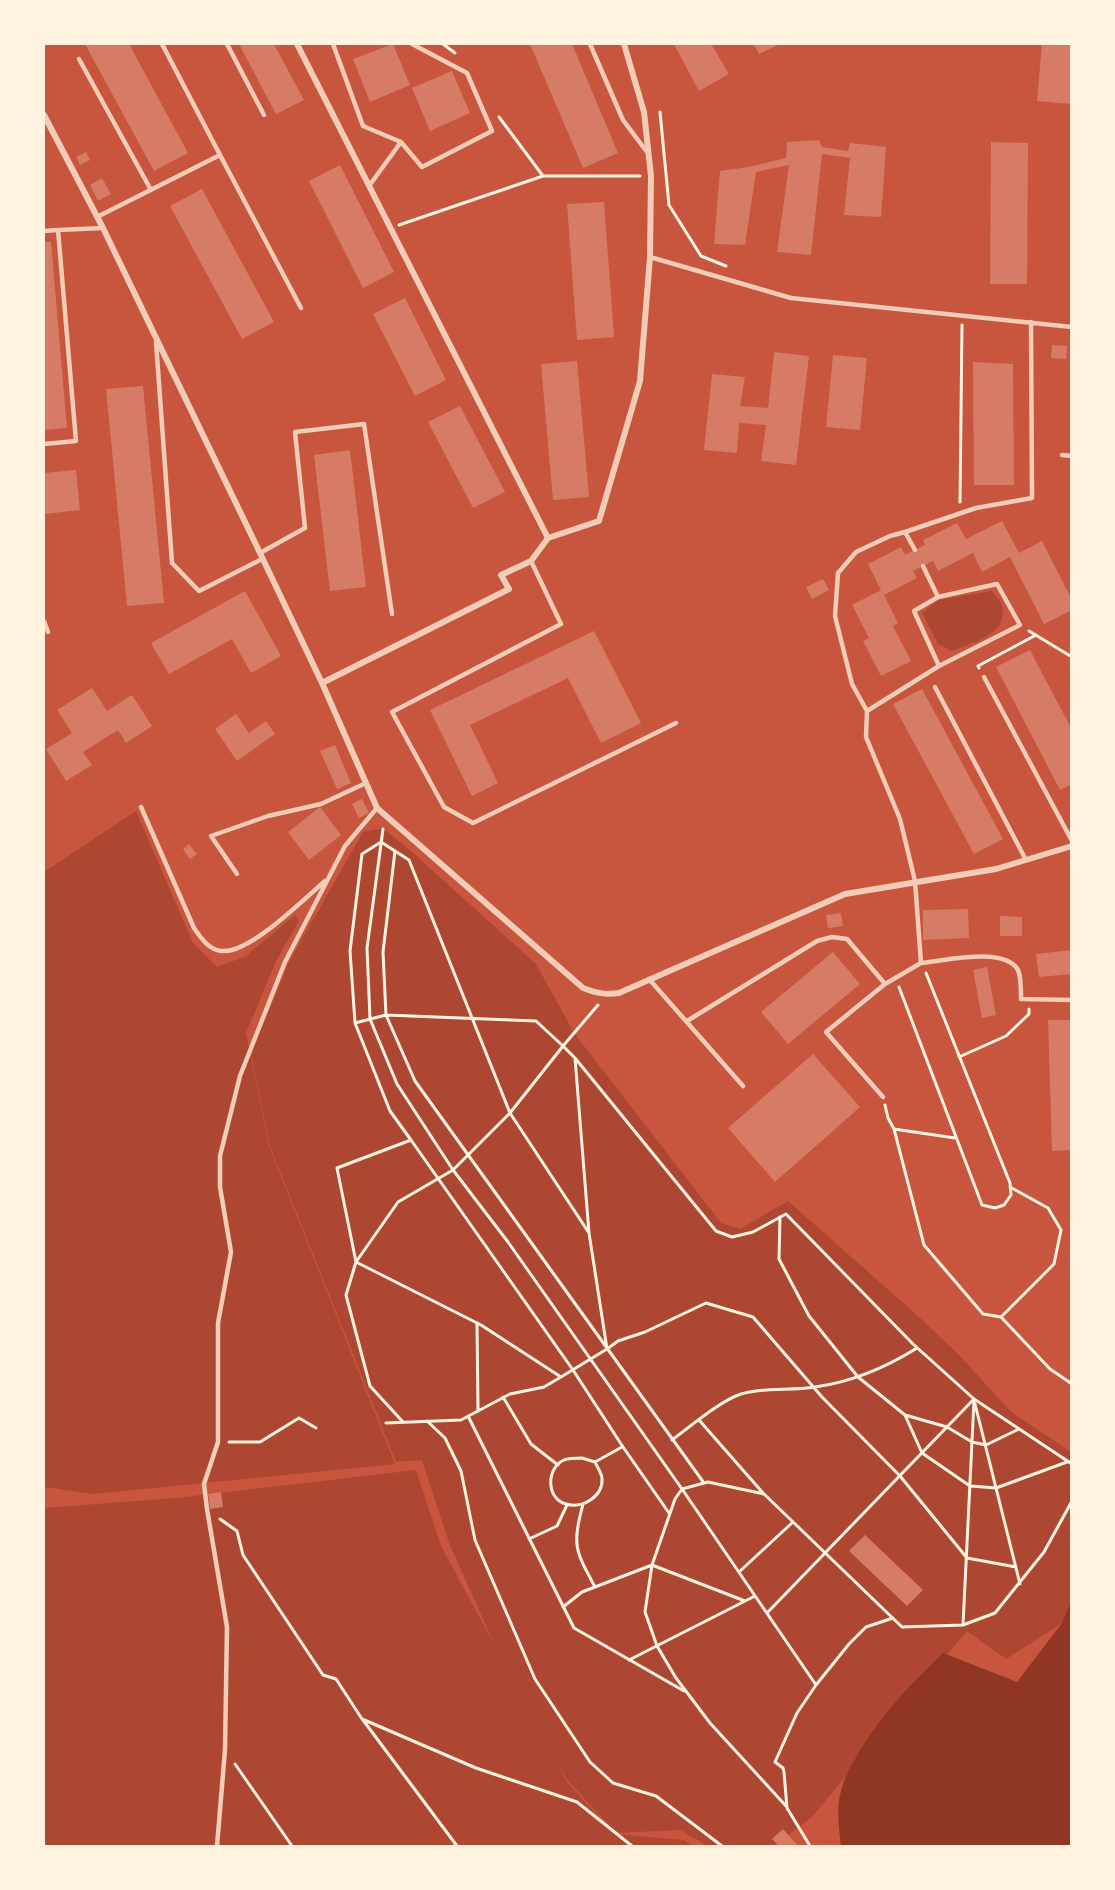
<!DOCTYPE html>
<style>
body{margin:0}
#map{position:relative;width:1115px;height:1890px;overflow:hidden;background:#c8553d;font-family:Lato,sans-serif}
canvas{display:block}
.frame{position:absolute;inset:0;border:45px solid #fff3e0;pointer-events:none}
</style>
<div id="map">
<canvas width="1115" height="1890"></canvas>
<div class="frame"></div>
</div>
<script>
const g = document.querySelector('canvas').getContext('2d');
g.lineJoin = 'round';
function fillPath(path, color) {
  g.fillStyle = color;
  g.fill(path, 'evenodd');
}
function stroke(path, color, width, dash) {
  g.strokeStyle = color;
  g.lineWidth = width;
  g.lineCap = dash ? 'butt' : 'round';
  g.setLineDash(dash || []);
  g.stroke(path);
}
fillPath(new Path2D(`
 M992,591C995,595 1001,601 1002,606C1009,634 972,643 952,651L938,644L922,613L939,600Z
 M136,811L193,943L217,967L246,956L295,915L299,921L277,959L246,1033L269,1146L395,1464L93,1494L44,1487V872Z
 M383,828L412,852L536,964L574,1033L721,1223L740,1229L788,1201L919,1317L960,1356L1011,1412L1071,1452V1601L1062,1623L1006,1659L967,1631L812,1817L774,1846H707L681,1830L616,1833L568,1781L556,1760L567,1782L614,1834L684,1840L693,1846H44V1508L176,1498L416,1470L441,1546L495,1646L449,1543L422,1460L396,1462L270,1146L251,1054L289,962L363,832Z`), '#ae4732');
fillPath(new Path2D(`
 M1071,1601V1846H841C839,1829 836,1808 841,1791C843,1781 849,1770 854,1761C877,1719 909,1686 943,1653L1017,1682L1062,1623Z`), '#8f3625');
fillPath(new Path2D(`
 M85,44H129L188,153L154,171Z
 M239,44H274L304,100L276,114Z
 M393,44L410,85L370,102L353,59Z
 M530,44H572L618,153L583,168Z
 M674,44H711L729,74L699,91Z
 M754,44H780L759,54Z
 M1042,44H1072V104L1037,101Z
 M452,71L470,113L430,131L412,88Z
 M819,140L822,147L848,151L850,143L886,147L881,217L844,215L850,158L822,154L811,255L777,252L789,165L756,172L745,245L714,244L720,171L749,167L786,158L787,142Z
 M991,142L1028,143L1027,284H990Z
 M86,152L90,160L80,165L76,157Z
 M340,165L394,272L363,288L309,181Z
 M102,178L111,194L98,201L90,185Z
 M202,189L274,322L242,339L170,206Z
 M604,202L614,337L577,340L567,204Z
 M44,242H51L67,428L44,430Z
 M405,298L446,380L415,396L373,314Z
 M1052,345L1067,346L1066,359L1051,358Z
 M774,352L809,356L796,465L761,461L766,425L739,423L737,453L704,450L712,374L745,377L740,406L768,408Z
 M833,355L867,358L860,430L826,427Z
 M577,361L589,497L553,500L541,364Z
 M973,362L1013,364L1014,485H974Z
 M143,386L164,603L127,606L106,389Z
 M460,406L505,492L473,508L428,422Z
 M350,450L366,587L330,591L314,455Z
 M76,470L80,510L44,514V473Z
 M1002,521L1019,553L1042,541L1072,600V610L1044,624L1010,557L982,572L973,553L938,571L933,561L913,571L917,578L884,595L898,623L893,626L911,661L881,676L863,641L869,638L852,605L881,590L868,564L901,547L905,555L925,545L923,540L957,523L966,539Z
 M823,579L829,590L812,599L806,587Z
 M245,591L281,656L251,673L232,639L169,674L151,643Z
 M594,631L641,723L601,743L568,678L470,725L498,783L472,796L430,710Z
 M1030,650L1072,730V784L1060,790L996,667Z
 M92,688L107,711L132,695L152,726L126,743L118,730L83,752L92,765L66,781L46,749L72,733L57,710Z
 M922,689L1003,839L974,854L893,704Z
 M236,714L249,733L266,721L275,734L237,761L215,729Z
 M335,745L351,783L337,789L320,751Z
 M362,799L369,813L359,818L352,804Z
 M320,807L341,835L309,860L288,832Z
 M189,844L197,854L190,859L183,849Z
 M968,909L969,938L923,940V910Z
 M841,913L843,926L828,928L826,915Z
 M1000,916L1022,917V936H1000Z
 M1072,950V974L1039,977L1036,954Z
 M833,952L860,984L788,1044L761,1012Z
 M987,967L996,1015L982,1018L973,970Z
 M1048,1020H1072V1150L1052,1151Z
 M813,1054L860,1107L775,1182L728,1128Z
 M221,1492L223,1507L210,1509L208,1494Z
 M865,1535L923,1590L907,1606L849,1551Z
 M783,1829L798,1846H779L772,1839Z`), '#d67c66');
stroke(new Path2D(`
 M443,44L455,53
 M660,112L669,205L701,256L726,266
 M499,117L543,176
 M399,225L543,176H640
 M960,502L962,325
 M1029,631L1072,657
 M979,668L978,666L1036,635
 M383,829L367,948L370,1019L397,1084L453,1170L508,1242L682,1489L816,1685L797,1713L775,1762L783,1768L784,1772L787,1808L810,1846
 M395,851L383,952L386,1015L415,1081L704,1483
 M899,987L982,1205L995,1208L1004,1205L1011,1195L1010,1183L926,973
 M355,1023L386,1015L536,1021L563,1046L598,1005
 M959,1057L1006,1036L1029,1014V1009
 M575,1058L716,1231L732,1237L753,1232L786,1214L913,1344L974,1399L1072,1464
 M885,1105L888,1118L894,1129L955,1138
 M894,1129L924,1245L983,1314L1001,1317L1054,1264L1061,1230L1048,1208L1010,1187
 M411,1140L573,1370L623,1447L669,1513
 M780,1217L779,1259L809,1316L858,1377L905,1415L922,1453L970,1486L996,1488L1067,1462
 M1001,1317L1050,1369L1072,1384
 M477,1323L478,1411
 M607,1349L618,1341L645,1332L706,1303L753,1317L822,1397L900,1476L967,1558L1016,1567
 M503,1397L531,1444L558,1465
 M975,1404L1020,1584
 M905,1415L947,1427L972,1442L986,1445L1019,1429
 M468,1416L574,1628L684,1691
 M699,1420L763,1493
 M427,1421L445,1438L461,1471L475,1540L535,1679L590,1762L613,1783L656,1796L722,1846
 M403,1422L370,1386L346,1295L356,1262L337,1168L411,1140L390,1111L355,1023L350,951L362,854L381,842L409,860L510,1113L563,1046L575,1058L589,1233L607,1349L561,1377L481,1325L356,1262L398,1202L453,1170L510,1113L589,1233
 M386,1423L461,1420L510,1394L544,1387L561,1377
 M672,1440C691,1426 720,1401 741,1394C762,1387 792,1391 815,1387C852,1382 885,1368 917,1348
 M229,1442H260L299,1418L316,1428
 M582,1458L595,1462C597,1467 602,1473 602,1479C603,1496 583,1509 566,1504C546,1499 546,1468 564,1460C569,1458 577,1458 582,1458Z
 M595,1462L622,1447
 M583,1504C572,1546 575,1550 595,1587
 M220,1519L237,1531L243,1555L323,1675L336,1679L362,1719L476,1768L577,1802L632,1846
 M529,1539L557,1526L567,1505
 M739,1572L793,1522
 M563,1607L582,1592L652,1565L745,1601
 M767,1613L974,1399
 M963,1625L974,1401
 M629,1660L755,1596
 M816,1685L849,1644L866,1627L893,1618
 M363,1720L457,1846
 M235,1764L292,1846
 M786,1806L710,1723L676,1678L657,1646L645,1612L652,1565L675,1499L682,1489L708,1482L764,1494L902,1627L963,1625L995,1613L1044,1552L1072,1501`), '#fff3e0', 3);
stroke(new Path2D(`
 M162,44L220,155
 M227,44L264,115
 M333,44L363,126L401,142L422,167L492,131L467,73L412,44
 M590,44L623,120L647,152
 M79,59L151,190
 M369,186L401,142
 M97,217L220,155L301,308
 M44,231L58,230
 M650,257L791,298L1072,327
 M156,342L172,563L199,591L262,559
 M44,444L76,441L58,230L103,228
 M1062,455L1072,456
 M905,532L976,508L1032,498L1031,322
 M260,553L305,528L295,432L364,424L392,614
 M531,561L561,624L392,712L444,807L473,823L676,723
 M923,566L938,597
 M997,584L1020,625L939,666L914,611L938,597Z
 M44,621L48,632
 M984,677L1072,841
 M935,687L1026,860
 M867,711L939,666
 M141,807L194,928C201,938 209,950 222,951C249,954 304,899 325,881
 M237,874L211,836L268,816L321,804L366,783
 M921,963C945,961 1004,946 1018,970C1021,977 1021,991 1021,999L1072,1000
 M649,979L743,1086
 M885,984L921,963L915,881L900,819L866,737L867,711L852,684L835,616L838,573L856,552L890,536L905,532L915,550
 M687,1021L817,941L832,937L847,939L885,984L826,1032L883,1097
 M217,1846L225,1750L227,1627L207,1509L204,1484L218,1442V1323L231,1252L220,1187V1156L240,1076L285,962L345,846L377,808`), '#f1ccb7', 4.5);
stroke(new Path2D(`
 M297,44L548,538
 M44,115L103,228L260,553L322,683L377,808L583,988C596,993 605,995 619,993L845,894L996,869L1072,846
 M322,683L509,589L501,575L531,561L548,538L599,521L640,381L650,257L651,176L644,112L624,44`), '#f1ccb7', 6);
</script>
